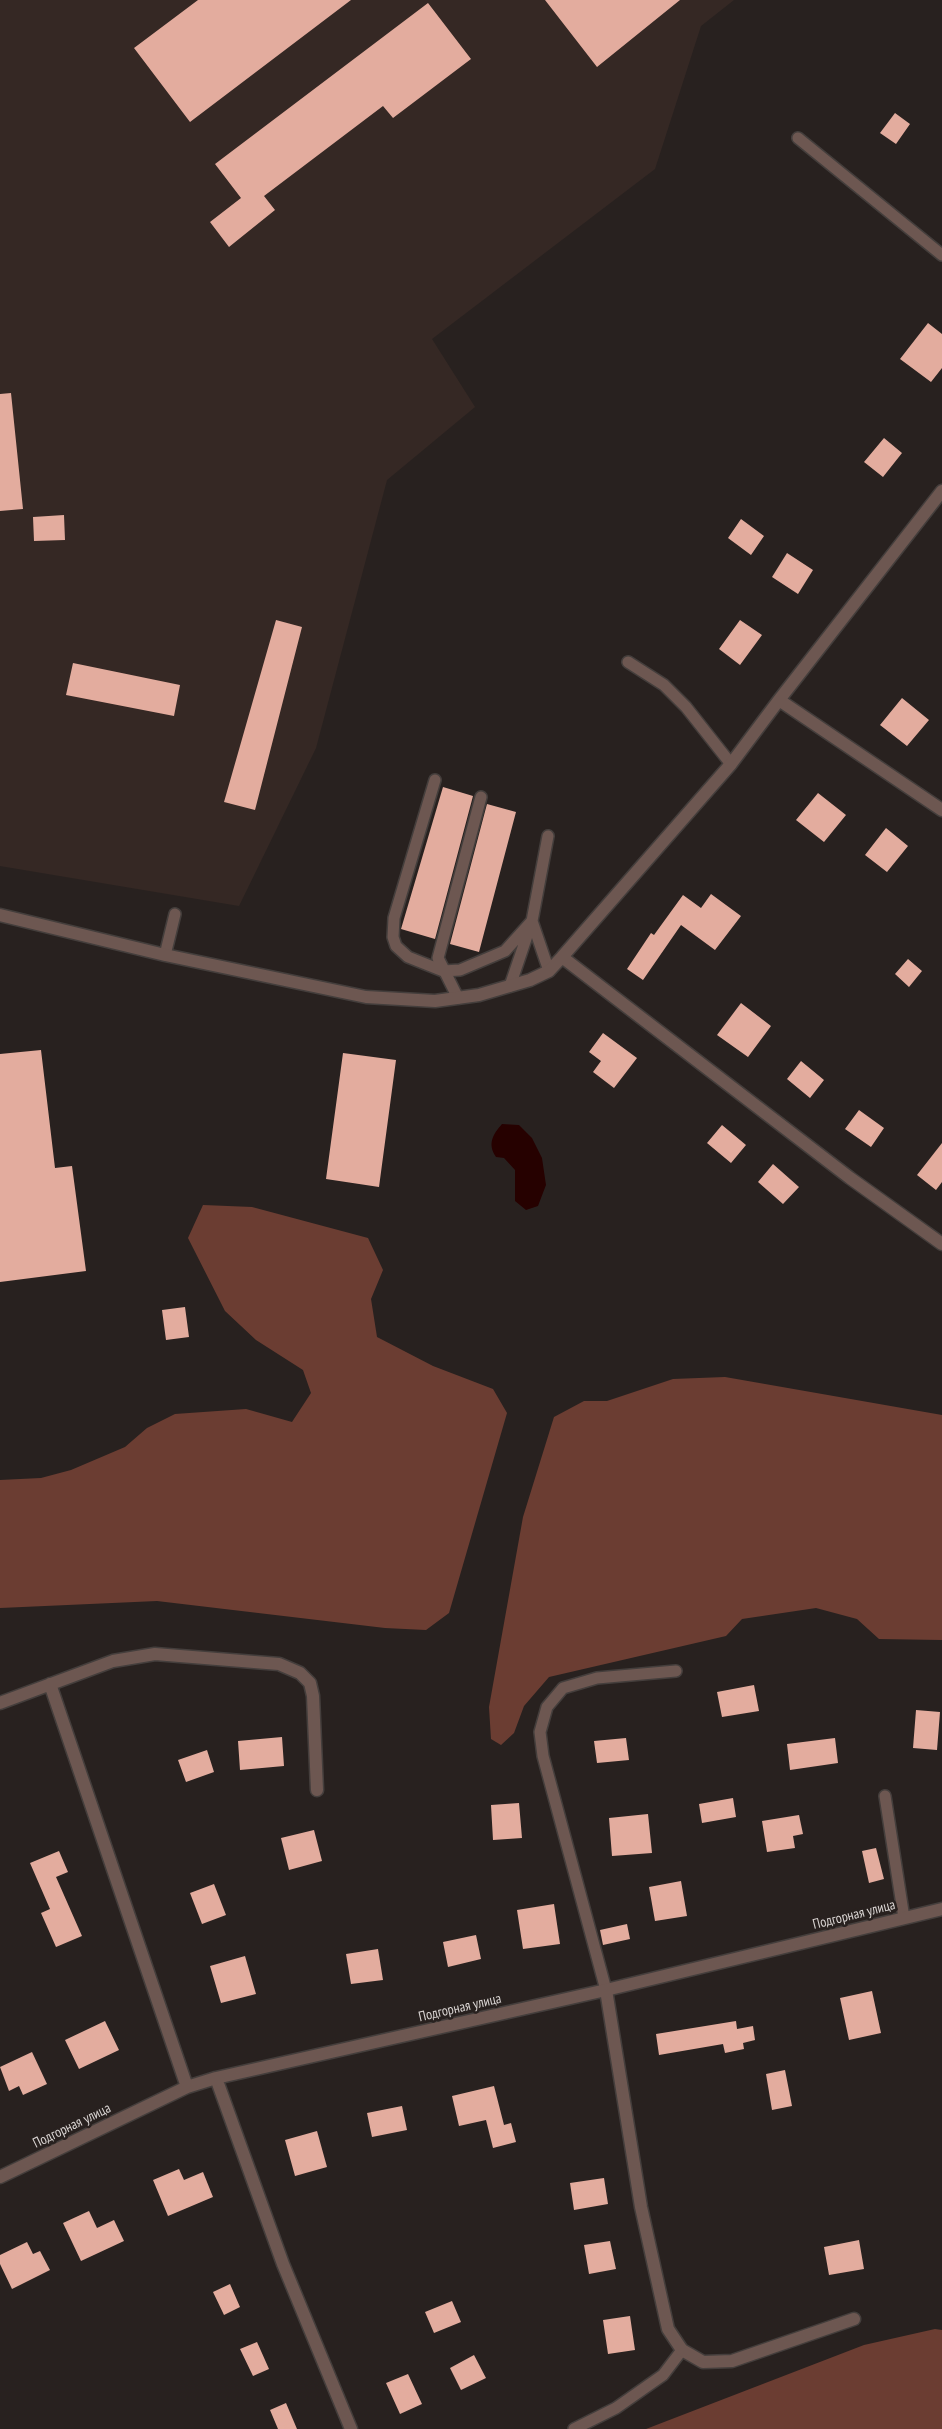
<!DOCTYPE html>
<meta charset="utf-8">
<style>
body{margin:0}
canvas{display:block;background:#28211f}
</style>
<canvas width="942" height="2429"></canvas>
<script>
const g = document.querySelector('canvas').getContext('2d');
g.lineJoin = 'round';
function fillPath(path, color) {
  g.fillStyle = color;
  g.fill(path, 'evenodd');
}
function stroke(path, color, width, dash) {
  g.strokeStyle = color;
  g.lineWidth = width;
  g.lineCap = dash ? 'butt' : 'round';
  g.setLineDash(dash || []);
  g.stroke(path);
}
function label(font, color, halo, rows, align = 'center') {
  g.font = font + ' "PT Sans Narrow",sans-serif';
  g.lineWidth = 5;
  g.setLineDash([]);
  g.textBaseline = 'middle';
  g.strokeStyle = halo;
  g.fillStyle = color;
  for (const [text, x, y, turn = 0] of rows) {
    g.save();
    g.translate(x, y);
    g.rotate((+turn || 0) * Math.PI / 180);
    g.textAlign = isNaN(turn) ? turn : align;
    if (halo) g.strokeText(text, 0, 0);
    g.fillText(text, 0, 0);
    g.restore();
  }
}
fillPath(new Path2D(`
 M0,0H734L701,26L655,169L432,339L475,407L387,480L316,748L239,906L0,866Z`), '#352824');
fillPath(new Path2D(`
 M203,1205L252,1207L368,1238L383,1270L371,1299L377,1337L433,1366L493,1389L507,1413L449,1613L426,1630L385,1628L157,1601L0,1608V1480L41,1478L71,1470L125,1447L147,1428L175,1414L246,1409L292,1422L311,1393L303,1370L256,1340L225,1311L188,1238Z
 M725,1377L942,1415V1640L879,1639L857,1619L816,1608L742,1619L726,1636L549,1677L524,1706L514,1733L501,1745L491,1739L489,1707L523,1517L554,1417L584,1401H607L673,1379Z
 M935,2329L942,2330V2429H646L864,2345Z`), '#6b3d32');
fillPath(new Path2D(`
 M502,1124L519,1125L532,1138L542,1158L546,1185L538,1206L526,1210L515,1201V1170L504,1158L496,1157C487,1144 493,1134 502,1124Z`), '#260100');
fillPath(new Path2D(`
 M198,0H351L190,122L134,48Z
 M545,0H680L597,67Z
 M428,3L471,59L393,118L383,106L264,196L275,210L229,247L210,222L241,198L215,164Z
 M895,113L910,124L896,144L880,133Z
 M928,323L942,334V368L931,382L900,359Z
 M11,393L23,509L0,511V394Z
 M884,438L902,453L883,477L864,462Z
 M64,515L65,540L34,541L33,517Z
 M741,519L764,536L751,555L728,538Z
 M787,553L813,570L798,594L772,577Z
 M276,620L302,627L255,810L224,802Z
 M740,620L762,635L740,665L719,649Z
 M73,663L180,685L174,716L66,695Z
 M902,698L929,720L907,746L880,725Z
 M443,787L473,796L435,939L401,929Z
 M818,793L846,815L824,842L796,820Z
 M487,804L516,812L479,952L450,944Z
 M886,828L908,846L887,872L865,855Z
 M711,894L741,916L715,950L681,925L643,980L627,969L651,933L654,935L683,895L701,908Z
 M908,959L922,971L909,987L895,974Z
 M741,1003L771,1026L748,1057L717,1035Z
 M603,1033L637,1058L614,1088L593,1072L601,1061L589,1052Z
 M41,1050L55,1168L72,1166L86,1271L0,1282V1054Z
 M343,1053L396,1060L379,1187L326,1179Z
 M801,1061L824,1080L810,1098L787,1079Z
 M859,1110L884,1128L871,1147L845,1129Z
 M722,1125L746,1145L731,1163L707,1143Z
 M942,1143V1182L936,1190L917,1175Z
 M773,1164L799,1187L783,1204L758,1182Z
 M185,1307L189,1337L166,1340L162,1310Z
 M754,1685L759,1711L722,1717L717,1692Z
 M916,1710L940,1712L937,1750L913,1748Z
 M282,1737L284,1766L240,1770L238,1741Z
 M626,1738L629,1760L597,1763L594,1741Z
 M835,1738L838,1763L790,1770L787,1744Z
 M207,1750L214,1772L186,1782L178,1760Z
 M733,1798L736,1817L702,1823L699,1804Z
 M519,1803L522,1838L493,1840L491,1805Z
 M648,1814L652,1853L612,1856L609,1818Z
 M799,1815L803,1834L793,1836L795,1848L767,1852L762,1821Z
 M314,1830L322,1861L289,1870L281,1838Z
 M876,1848L884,1879L869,1883L862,1851Z
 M59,1851L68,1872L56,1877L82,1936L56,1947L41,1913L50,1909L30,1863Z
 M681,1881L687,1916L655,1921L649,1887Z
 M214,1884L226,1915L202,1924L190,1893Z
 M554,1904L560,1944L523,1949L517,1910Z
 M627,1924L630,1939L603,1945L600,1930Z
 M476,1935L481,1959L448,1967L443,1942Z
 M378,1949L383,1980L351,1984L346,1954Z
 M245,1956L256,1994L221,2003L210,1966Z
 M872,1991L881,2033L849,2040L840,1998Z
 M105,2021L119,2050L79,2069L65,2040Z
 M736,2021L737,2029L753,2026L755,2040L743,2043L744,2049L725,2053L723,2044L659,2055L656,2034Z
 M32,2052L47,2084L23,2095L19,2086L9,2091L0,2067Z
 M785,2070L792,2106L772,2110L766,2074Z
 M494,2086L504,2125L511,2123L516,2142L493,2148L486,2120L459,2126L452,2096Z
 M402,2106L407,2130L372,2137L367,2113Z
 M317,2131L327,2167L295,2176L285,2140Z
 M179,2169L184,2180L203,2172L213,2197L168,2216L153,2180Z
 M604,2178L608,2204L574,2210L570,2183Z
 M89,2211L97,2228L114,2220L124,2241L81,2261L63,2223Z
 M859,2240L864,2269L829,2275L824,2247Z
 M610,2241L616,2269L589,2274L584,2245Z
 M27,2242L33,2254L40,2251L50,2270L12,2289L0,2264V2255Z
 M230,2284L240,2307L224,2315L213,2292Z
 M452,2301L461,2322L434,2333L425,2312Z
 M630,2316L635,2350L608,2354L603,2320Z
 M257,2342L269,2369L253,2376L240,2349Z
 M474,2355L486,2378L461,2390L450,2368Z
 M408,2374L422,2404L400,2414L386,2383Z
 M286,2403L297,2429H278L270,2410Z`), '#e3ac9e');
const lane = new Path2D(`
 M798,138L942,255
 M628,662L664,685L686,707L731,764
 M435,780L394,918L393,937L396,946L408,957L443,971L460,970L505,951L532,921
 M532,921L549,971
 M165,955L175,914
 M510,986L532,921L548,836
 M458,998L438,958L481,797
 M885,1796L904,1918
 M606,1990L543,1756L540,1732L547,1707L563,1688L597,1678L676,1671
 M574,2429L616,2408L663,2375L682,2350`);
const street = new Path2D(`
 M779,700L942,810
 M0,915L165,955L366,997L435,1001L479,995L530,980L549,971L562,957L731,764L779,700L942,491
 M562,957L850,1178L942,1244
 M50,1684L187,2087
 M0,1703L113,1661L155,1654L279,1664L300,1673L310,1683L313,1696L317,1790
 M606,1990L641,2207L668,2329L682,2350L703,2362L732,2361L854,2319
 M216,2078L283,2264L351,2429
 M0,2177L187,2087L216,2078L606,1990L942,1909`);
stroke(lane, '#443e3c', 14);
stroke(street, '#443e3c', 15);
stroke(lane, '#6d5751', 11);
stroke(street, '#6d5751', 12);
label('14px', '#dad5d3', '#28211f', [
 ["Подгорная улица",854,1915,-14],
 ["Подгорная улица",460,2008,-13],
 ["Подгорная улица",72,2126,-26]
]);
</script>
